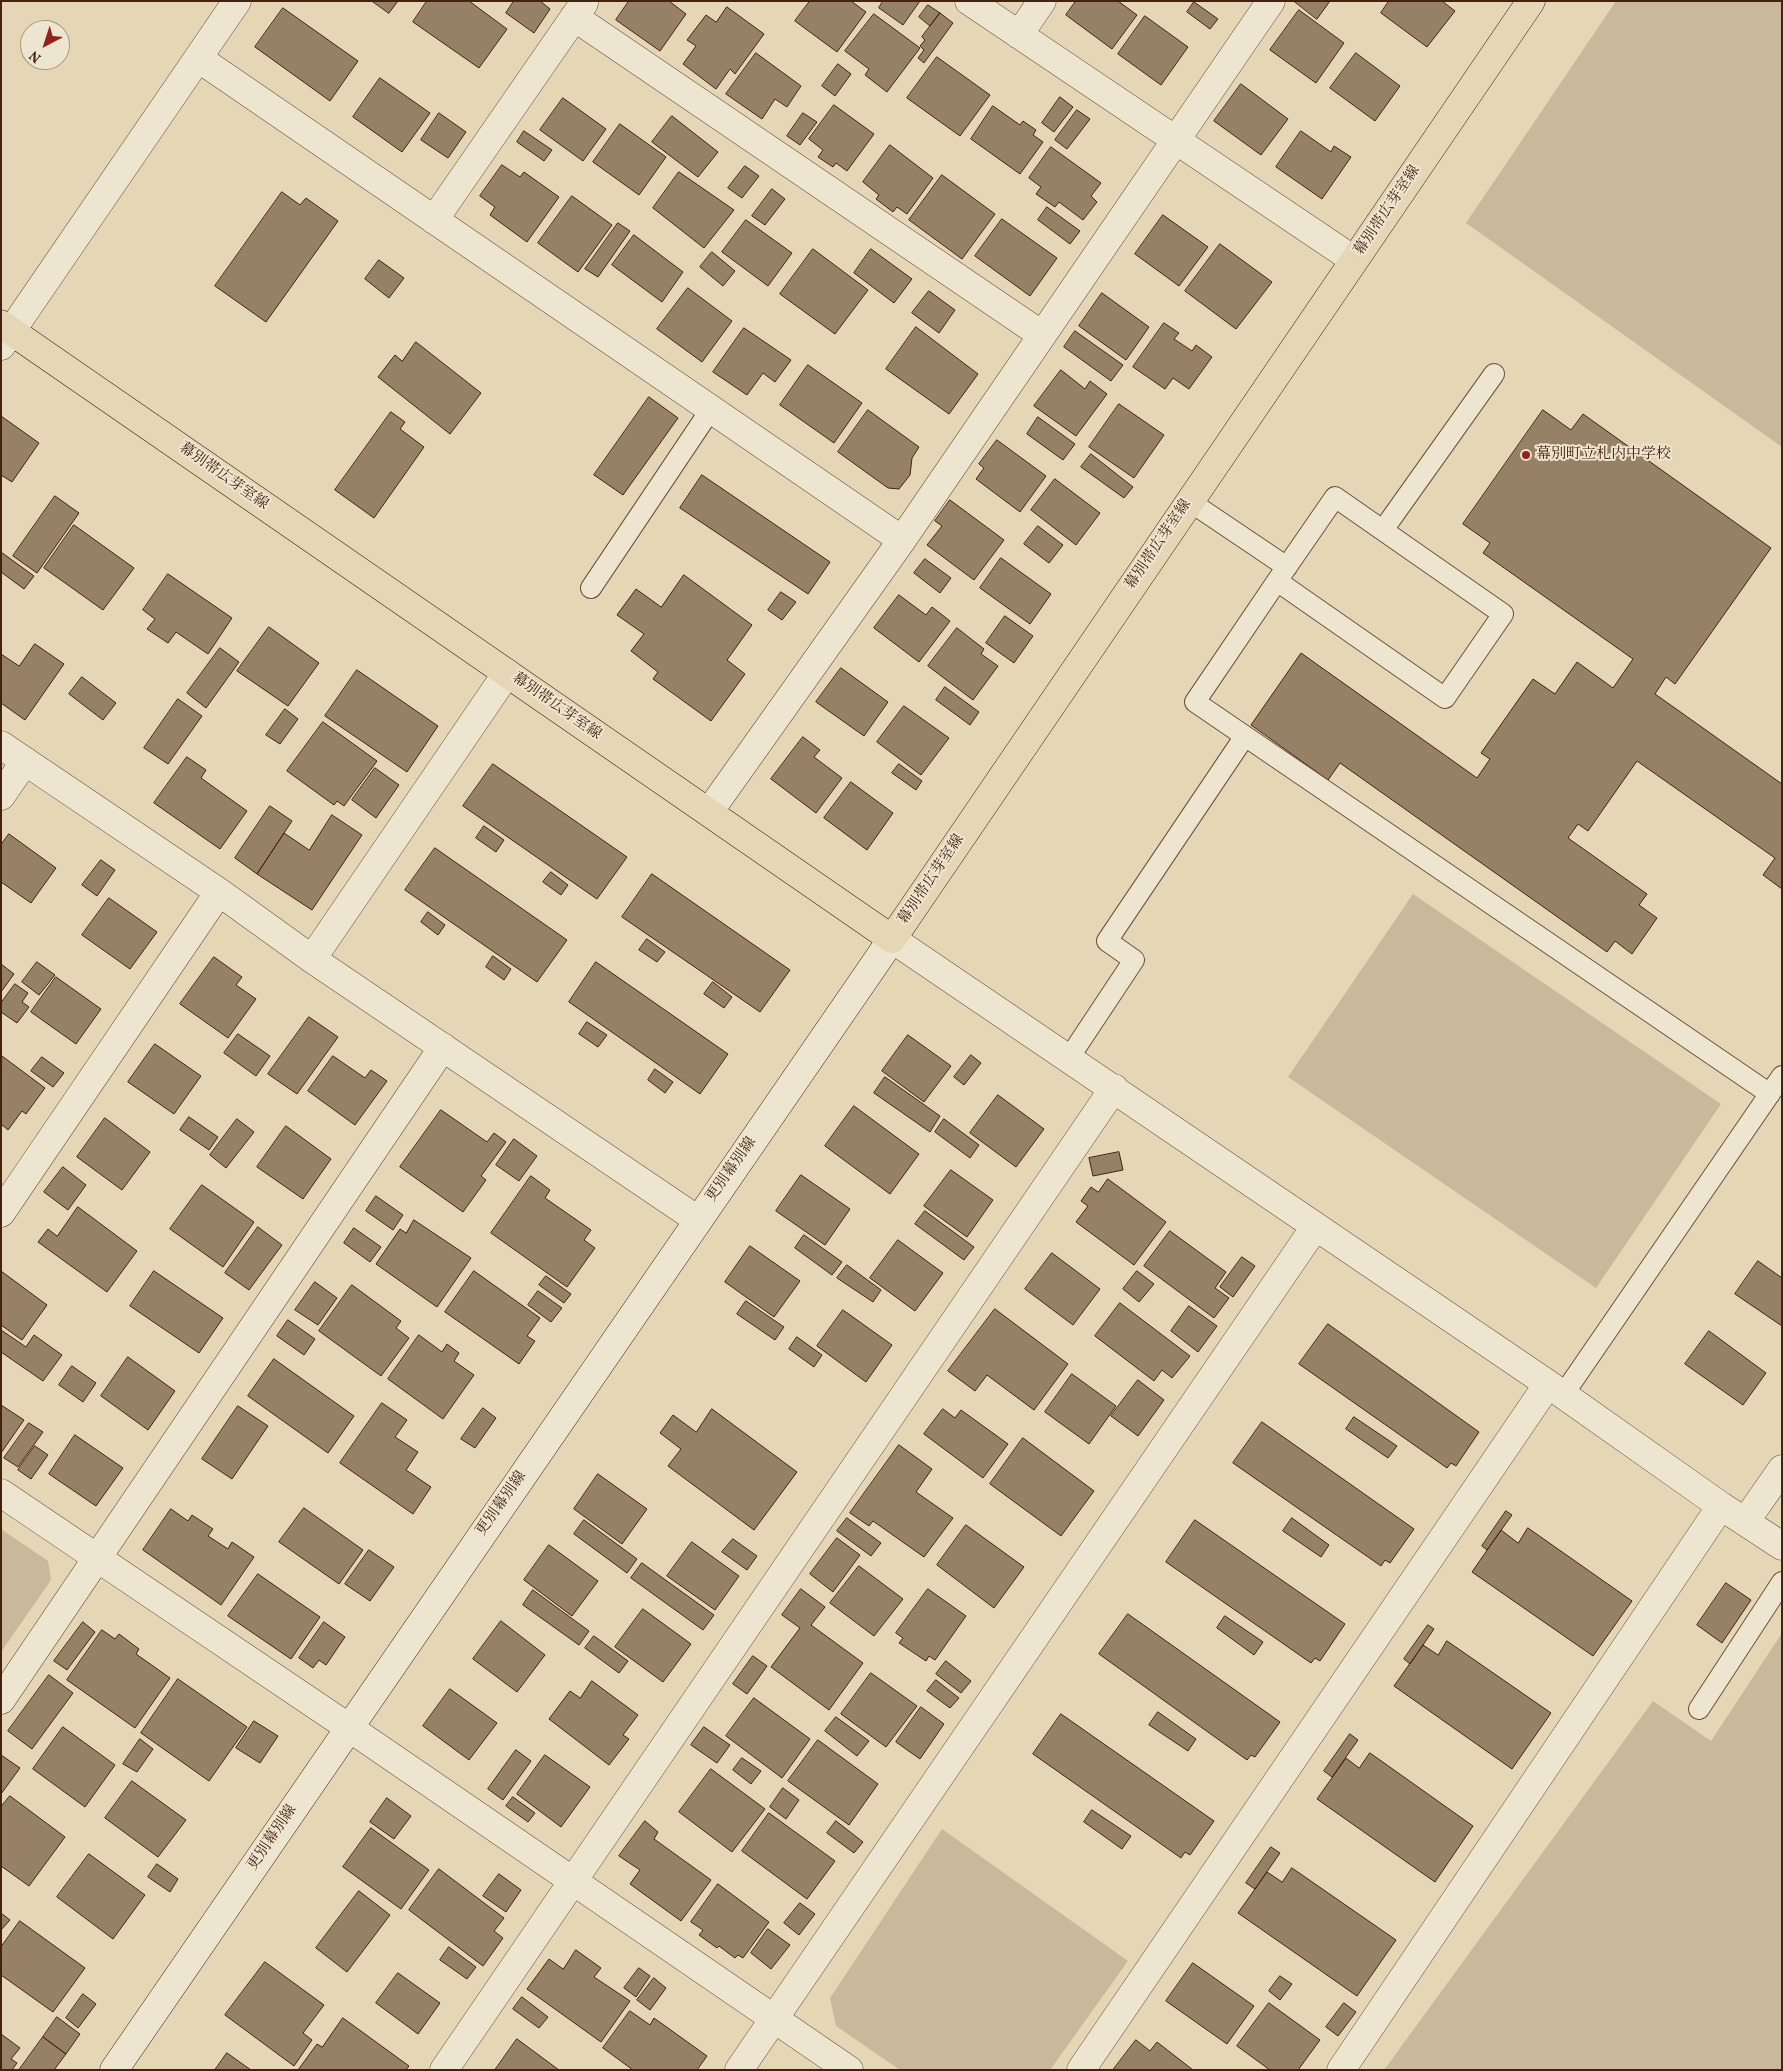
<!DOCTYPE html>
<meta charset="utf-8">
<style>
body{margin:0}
#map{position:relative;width:1783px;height:2071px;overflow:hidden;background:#e5d7b6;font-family:Vollkorn,serif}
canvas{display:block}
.frame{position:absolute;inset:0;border:2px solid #432310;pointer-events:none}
.north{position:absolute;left:20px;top:20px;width:50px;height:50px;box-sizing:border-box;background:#eee5d0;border:1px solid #aa9783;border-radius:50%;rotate:220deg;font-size:14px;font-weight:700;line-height:20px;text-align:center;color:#432310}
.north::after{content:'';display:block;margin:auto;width:18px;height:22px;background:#8f2418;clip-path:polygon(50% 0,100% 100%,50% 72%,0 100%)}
</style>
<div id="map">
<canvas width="1783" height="2071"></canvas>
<div class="frame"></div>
<div class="north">N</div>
</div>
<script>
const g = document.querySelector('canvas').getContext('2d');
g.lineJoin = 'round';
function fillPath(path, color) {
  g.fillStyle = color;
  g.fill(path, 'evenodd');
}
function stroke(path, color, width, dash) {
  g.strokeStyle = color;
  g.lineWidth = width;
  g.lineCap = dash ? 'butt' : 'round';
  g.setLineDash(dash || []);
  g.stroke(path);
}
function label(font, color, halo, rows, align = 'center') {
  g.font = font + ' Vollkorn,"Noto Serif JP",serif';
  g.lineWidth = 4;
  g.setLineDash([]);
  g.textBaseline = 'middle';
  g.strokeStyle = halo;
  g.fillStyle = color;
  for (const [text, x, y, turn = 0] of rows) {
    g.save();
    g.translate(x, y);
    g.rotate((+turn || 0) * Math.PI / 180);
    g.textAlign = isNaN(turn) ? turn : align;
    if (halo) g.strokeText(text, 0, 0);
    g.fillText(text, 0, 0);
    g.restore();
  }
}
fillPath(new Path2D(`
 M1616,1H1782V447L1466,223Z
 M1413,894L1721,1104L1596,1288L1288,1077Z
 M1,1529L48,1561L51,1580L1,1652Z
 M1782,1633V2070H1384L1653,1701L1711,1741Z
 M942,1829L1128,1961L1050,2070H900L836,2026L830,1998Z`), '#c9b89a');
const building = new Path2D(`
 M372,1H398L389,13Z
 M427,1H469L507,29L479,68L413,22Z
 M514,1H540L550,9L534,33L506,13Z
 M629,1H669L686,14L660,51L616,20Z
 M810,1H851L866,12L837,52L795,21Z
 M883,1H920L903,25L879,8Z
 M1076,1H1118L1137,15L1112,49L1066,15Z
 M1294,1H1330L1317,19Z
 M1389,1H1442L1455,11L1427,47L1381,13Z
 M1194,2L1218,19L1210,29L1187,12Z
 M928,5L940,13L930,26L919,17Z
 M727,7L764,34L735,74L730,69L716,89L683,64L696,46L687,40L706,15L716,22Z
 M283,8L358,61L330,101L255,47Z
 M1299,10L1344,43L1316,83L1270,50Z
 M940,13L953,23L924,63L918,58L924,50L920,46L925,40L922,37Z
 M874,14L920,48L887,92L865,75L869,69L845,51Z
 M1145,16L1188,47L1161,85L1118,54Z
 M756,53L801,86L787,107L775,99L762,119L726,94Z
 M1356,53L1400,86L1375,121L1330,88Z
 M937,57L990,95L960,136L907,98Z
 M838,64L851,74L835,96L822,86Z
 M380,78L430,113L402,152L353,117Z
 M1241,84L1288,119L1261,155L1214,121Z
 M1060,97L1073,107L1054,132L1042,123Z
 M563,98L606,129L583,161L540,130Z
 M834,105L874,134L847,171L836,163L833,167L818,157L823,150L809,139Z
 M993,106L1020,125L1023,121L1036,130L1033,135L1043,142L1020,174L971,139Z
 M1077,110L1090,119L1067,149L1055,140Z
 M439,113L466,132L448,158L421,140Z
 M803,113L817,122L800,145L787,136Z
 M672,116L718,152L698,177L652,142Z
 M620,124L666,157L639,195L593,162Z
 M524,131L552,150L544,161L517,142Z
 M1301,131L1331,152L1334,146L1351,157L1322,199L1276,167Z
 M890,145L933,178L907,214L897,207L893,212L876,199L879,195L863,182Z
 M1051,147L1101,183L1091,196L1097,202L1083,220L1059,202L1055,207L1036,194L1041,187L1029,178Z
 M502,165L520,177L524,172L559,197L527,242L490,215L495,207L480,196Z
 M745,166L759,176L742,198L728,188Z
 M679,172L734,210L704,248L653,208Z
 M942,175L995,214L962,259L909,220Z
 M772,189L785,199L765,225L752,216Z
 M282,192L300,205L306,198L338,221L266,322L215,286Z
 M572,196L612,225L578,272L538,243Z
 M1047,207L1080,231L1070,244L1038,220Z
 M1163,215L1208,247L1179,286L1135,254Z
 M1002,219L1057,258L1030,296L975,256Z
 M746,220L792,253L768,286L722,252Z
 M618,223L630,231L598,277L585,269Z
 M634,235L683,272L662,302L612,265Z
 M1220,244L1272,282L1236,329L1185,291Z
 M813,249L868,290L835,334L780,294Z
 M871,249L912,279L894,303L854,273Z
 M712,252L735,271L723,286L700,267Z
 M379,260L404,278L389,298L365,279Z
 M688,288L732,321L702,362L657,329Z
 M929,291L955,310L939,333L912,313Z
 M1102,293L1149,327L1126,360L1079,326Z
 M1164,323L1179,333L1174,339L1192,351L1196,345L1212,357L1189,389L1173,378L1165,389L1133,367Z
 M916,327L978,374L949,414L886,369Z
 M744,328L791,360L775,382L763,373L747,395L713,372Z
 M1075,331L1123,365L1111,381L1064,347Z
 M416,342L481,393L450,434L378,377L395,355L402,361Z
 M808,365L862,403L834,443L780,405Z
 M1061,370L1085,389L1090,381L1107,394L1076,436L1034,406Z
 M649,397L678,418L623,495L594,475Z
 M1119,404L1164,435L1134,478L1089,447Z
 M868,410L919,447L912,458L910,475L899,489L888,488L838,452Z
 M1543,410L1571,430L1583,414L1771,548L1675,684L1666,677L1655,694L1782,784V889L1763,875L1775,858L1637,761L1588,831L1578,824L1568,838L1647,894L1639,905L1657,918L1632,954L1615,941L1607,952L1340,763L1328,780L1251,725L1301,653L1477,778L1490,759L1481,753L1533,679L1555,694L1577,662L1613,688L1633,659L1483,553L1490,543L1463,524Z
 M391,412L405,422L400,429L424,447L374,518L335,490Z
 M1,416L39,443L12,482L1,475Z
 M1038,417L1075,444L1063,460L1027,434Z
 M997,440L1046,476L1020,512L976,479L984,468L979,464Z
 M1091,454L1133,487L1124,498L1081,467Z
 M702,475L830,562L808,594L680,508Z
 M1055,479L1100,513L1076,545L1031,510Z
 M55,496L79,513L37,573L13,556Z
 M950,500L1004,540L974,580L927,545L942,526L935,521Z
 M74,525L134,568L103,610L44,568Z
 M1038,526L1063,545L1049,563L1024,544Z
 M1,552L34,576L24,589L1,572Z
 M1001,558L1051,594L1030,624L980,588Z
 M925,559L951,578L940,593L914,573Z
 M168,574L232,618L208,654L176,632L168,643L147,629L155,619L143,610Z
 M684,575L752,625L727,660L745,674L711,721L653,679L658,672L631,651L644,634L617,615L636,589L661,607Z
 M781,592L796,602L782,620L768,610Z
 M899,595L926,615L932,607L950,621L919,662L874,628Z
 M1005,616L1033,636L1014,663L986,643Z
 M269,627L319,663L288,706L237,671Z
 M957,628L984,649L981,654L998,666L973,700L928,666Z
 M35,644L64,664L25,720L1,703V654L19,666Z
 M220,648L239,662L206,708L187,693Z
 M841,668L888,702L864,736L816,702Z
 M357,670L438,726L407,772L325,716Z
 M82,677L116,703L103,720L69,694Z
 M945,687L979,712L970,725L936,700Z
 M178,699L202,716L168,764L144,748Z
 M904,706L949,738L921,775L877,742Z
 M285,709L298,719L280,744L266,735Z
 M323,722L377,761L344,806L337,801L334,805L287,771Z
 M803,737L820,750L814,757L842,778L816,813L771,779Z
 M187,757L206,770L201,778L247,811L220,849L154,803Z
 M493,764L627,857L597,899L463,806Z
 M899,764L922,781L916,790L892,773Z
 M375,768L399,785L376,818L352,800Z
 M851,782L893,813L867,850L824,818Z
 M270,806L292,821L257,874L235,858Z
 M332,815L362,835L312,910L257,874L284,833L309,850Z
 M484,826L504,840L496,852L476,838Z
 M9,834L56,868L31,903L1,882V845Z
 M435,848L567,940L537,982L405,890Z
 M101,860L115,870L97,896L82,885Z
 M551,872L568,885L561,895L543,882Z
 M652,874L790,970L760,1012L622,917Z
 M109,898L157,932L130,969L82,935Z
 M428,912L445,925L438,935L421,922Z
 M647,939L665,952L657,962L639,950Z
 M493,956L511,969L504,980L486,967Z
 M214,957L242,977L236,985L256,999L228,1038L180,1004Z
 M37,962L55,975L39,995L22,982Z
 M596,962L728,1054L700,1094L569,1002Z
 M1,964L14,974L1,992Z
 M56,977L101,1009L76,1044L31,1012Z
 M713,982L732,997L724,1008L704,994Z
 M15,984L28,993L22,1002L29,1007L17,1023L1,1012V1003Z
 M309,1017L338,1037L297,1094L268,1074Z
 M587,1022L607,1035L598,1047L579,1034Z
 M238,1034L270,1056L256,1076L224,1053Z
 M908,1035L951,1066L924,1102L882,1071Z
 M155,1044L201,1076L174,1114L128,1082Z
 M971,1055L981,1063L964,1085L954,1077Z
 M2,1056L45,1088L26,1114L22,1111L8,1130L1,1124Z
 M333,1056L365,1078L371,1070L387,1081L355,1125L308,1091Z
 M42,1057L64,1073L53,1087L31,1071Z
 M655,1069L673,1082L665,1093L648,1080Z
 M885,1077L940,1116L930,1132L874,1093Z
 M998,1095L1044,1129L1016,1167L970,1133Z
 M854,1106L919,1154L890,1194L825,1146Z
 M441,1110L487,1142L494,1133L506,1142L481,1176L486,1180L463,1212L400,1167Z
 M189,1117L218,1137L209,1150L180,1130Z
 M105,1118L150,1152L122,1190L77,1157Z
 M237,1119L254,1132L226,1168L210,1155Z
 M944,1119L979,1145L970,1158L935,1132Z
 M286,1126L331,1159L303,1199L257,1167Z
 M514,1139L537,1156L519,1181L496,1165Z
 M1119,1152L1123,1170L1093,1176L1089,1158Z
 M63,1167L86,1185L68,1210L44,1192Z
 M951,1170L993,1200L967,1237L924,1206Z
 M801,1175L850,1209L825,1245L776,1211Z
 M531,1176L550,1190L545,1198L591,1230L584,1240L595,1248L567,1287L491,1233Z
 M1108,1179L1166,1222L1134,1265L1076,1222L1088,1206L1081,1201L1091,1187L1098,1192Z
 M202,1185L254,1222L223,1267L170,1229Z
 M376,1196L403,1215L393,1230L366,1211Z
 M78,1207L137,1251L107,1292L38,1242L48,1229L57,1236Z
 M925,1211L974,1247L964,1260L915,1224Z
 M414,1220L471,1258L437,1307L376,1264L400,1229L406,1233Z
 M258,1227L282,1245L249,1290L225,1273Z
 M354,1228L381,1247L370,1262L344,1243Z
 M1170,1231L1226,1272L1215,1288L1229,1298L1214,1318L1144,1266Z
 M804,1235L842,1262L832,1275L795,1248Z
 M898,1240L943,1273L915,1311L870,1278Z
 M750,1246L800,1281L774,1317L725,1282Z
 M1052,1253L1100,1289L1073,1325L1025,1289Z
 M1242,1257L1255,1266L1233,1297L1220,1287Z
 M1758,1261L1782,1278V1326L1735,1294Z
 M847,1265L881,1290L873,1302L837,1278Z
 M1,1271L47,1305L22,1340L1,1325Z
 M154,1271L223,1318L199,1353L130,1306Z
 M474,1271L540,1318L527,1336L535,1341L519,1364L445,1312Z
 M1137,1271L1154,1284L1139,1302L1123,1289Z
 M546,1276L571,1294L564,1303L539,1285Z
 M315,1282L337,1298L318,1325L295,1310Z
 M352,1285L401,1321L396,1328L409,1338L381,1376L319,1331Z
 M538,1291L562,1308L551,1322L528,1305Z
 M746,1301L784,1327L775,1340L737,1314Z
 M1120,1303L1190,1356L1172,1378L1162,1370L1154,1381L1095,1336Z
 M1189,1306L1217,1326L1198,1352L1171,1331Z
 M995,1309L1068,1364L1034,1410L987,1375L975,1391L948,1371Z
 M843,1310L892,1345L866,1382L817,1346Z
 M288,1320L315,1339L304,1355L277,1336Z
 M1328,1324L1479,1432L1456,1466L1451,1463L1447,1468L1299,1364Z
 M1,1330L26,1347L34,1335L62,1355L43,1381L1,1352Z
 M1709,1331L1766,1373L1743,1405L1685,1364Z
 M419,1335L442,1352L447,1344L459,1353L454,1361L474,1375L443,1419L388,1379Z
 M797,1337L822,1355L814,1367L789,1349Z
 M128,1357L175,1391L148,1430L101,1396Z
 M274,1359L354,1416L328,1453L248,1396Z
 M72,1366L96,1383L83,1402L59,1385Z
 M1072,1374L1116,1406L1089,1444L1045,1412Z
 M1138,1380L1164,1400L1138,1436L1111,1416Z
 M382,1403L407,1420L395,1437L418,1452L406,1470L431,1487L413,1514L340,1463Z
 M1,1405L24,1420L1,1453Z
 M238,1406L268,1426L232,1479L202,1459Z
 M483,1408L496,1418L475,1448L461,1439Z
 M712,1409L797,1472L754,1530L668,1466L681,1449L660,1433L673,1415L696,1432Z
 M943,1409L955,1418L961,1410L1008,1444L983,1478L924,1434Z
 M1354,1417L1397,1446L1388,1458L1346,1429Z
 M1262,1422L1414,1529L1390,1563L1385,1560L1381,1566L1233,1463Z
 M29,1423L43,1432L18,1467L4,1458Z
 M75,1435L123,1468L96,1506L49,1474Z
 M1023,1438L1094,1491L1061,1536L990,1484Z
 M899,1445L932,1469L916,1492L953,1518L924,1557L873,1521L869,1526L850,1513Z
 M35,1446L48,1455L31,1479L18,1470Z
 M598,1474L647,1509L622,1544L574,1509Z
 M304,1508L363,1550L339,1584L279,1542Z
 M171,1509L188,1521L192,1515L213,1529L208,1536L228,1549L232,1542L254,1557L221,1605L143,1550Z
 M1506,1511L1512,1515L1487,1550L1482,1546Z
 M847,1518L881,1543L871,1556L837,1531Z
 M1292,1518L1329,1545L1321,1557L1283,1531Z
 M584,1520L637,1559L627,1573L574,1534Z
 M1195,1520L1345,1624L1320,1661L1315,1658L1311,1663L1166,1562Z
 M966,1525L1024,1567L994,1608L937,1565Z
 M1528,1528L1632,1601L1593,1656L1472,1572L1501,1530L1518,1543Z
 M837,1538L860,1555L833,1592L810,1574Z
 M733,1539L757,1556L747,1570L722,1552Z
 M692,1542L739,1576L715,1610L667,1576Z
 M549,1545L598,1581L572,1616L524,1580Z
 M369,1550L394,1567L370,1601L345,1584Z
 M642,1563L714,1615L703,1630L631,1578Z
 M859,1566L903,1599L874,1636L830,1603Z
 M258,1574L320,1617L291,1659L228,1616Z
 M1726,1583L1751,1600L1722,1643L1697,1625Z
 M801,1589L825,1607L811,1625L863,1663L829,1710L771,1667L800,1628L782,1615Z
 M928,1589L966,1616L935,1660L929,1656L926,1661L899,1643L903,1638L896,1633Z
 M533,1590L589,1631L579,1645L523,1605Z
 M643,1609L691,1644L663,1682L615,1647Z
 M1128,1614L1280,1722L1255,1757L1251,1755L1247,1760L1099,1654Z
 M1225,1616L1263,1642L1254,1655L1217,1628Z
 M501,1621L545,1655L517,1692L473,1659Z
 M83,1622L95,1632L67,1670L54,1661Z
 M324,1622L345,1637L326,1665L319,1660L313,1668L299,1658Z
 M1428,1625L1434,1629L1410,1664L1404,1659Z
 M102,1630L115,1639L119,1634L139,1649L136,1654L170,1678L135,1728L67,1680Z
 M594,1636L628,1661L619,1673L585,1648Z
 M1447,1641L1551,1713L1512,1769L1394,1686L1423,1645L1438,1655Z
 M753,1656L767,1666L747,1694L733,1684Z
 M946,1661L971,1681L961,1693L936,1674Z
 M871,1673L917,1706L886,1747L841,1714Z
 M49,1675L73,1693L32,1749L8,1731Z
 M178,1679L247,1727L209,1781L141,1733Z
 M936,1680L959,1698L950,1708L927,1691Z
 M592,1681L638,1715L623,1735L629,1739L609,1765L549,1719L570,1691L580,1698Z
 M450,1689L497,1723L469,1760L423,1726Z
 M754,1698L810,1739L782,1778L726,1736Z
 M921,1707L944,1724L920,1759L896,1742Z
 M1158,1712L1196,1739L1188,1751L1149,1725Z
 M1061,1714L1214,1821L1190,1855L1185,1852L1181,1858L1033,1754Z
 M836,1717L869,1741L857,1756L825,1731Z
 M254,1721L278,1736L260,1763L236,1748Z
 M63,1727L115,1765L85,1807L33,1769Z
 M704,1727L730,1745L717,1763L691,1745Z
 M1350,1734L1358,1740L1332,1777L1324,1771Z
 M140,1739L153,1749L137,1772L123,1764Z
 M818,1740L878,1784L849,1825L788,1781Z
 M516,1750L531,1761L503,1800L488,1789Z
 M1370,1753L1473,1826L1435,1882L1317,1799L1346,1758L1359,1768Z
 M1,1755L20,1768L1,1794Z
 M545,1755L590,1787L561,1827L517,1794Z
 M742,1758L761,1771L751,1784L733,1770Z
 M711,1769L765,1809L732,1852L679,1812Z
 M132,1781L186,1820L158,1857L105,1818Z
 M783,1788L799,1800L786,1819L770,1807Z
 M10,1796L65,1837L29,1886L1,1866V1807Z
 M513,1797L535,1813L528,1822L506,1806Z
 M387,1798L411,1816L394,1839L370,1822Z
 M1092,1810L1131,1836L1122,1849L1084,1822Z
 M769,1813L835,1861L807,1899L742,1851Z
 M645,1821L658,1832L654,1839L711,1880L681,1921L630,1884L640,1870L619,1856Z
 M836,1821L863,1842L854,1853L827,1833Z
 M371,1828L429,1870L401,1909L343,1867Z
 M1271,1847L1280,1853L1255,1889L1246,1883Z
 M89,1854L145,1895L113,1939L57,1897Z
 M157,1864L178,1879L170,1892L148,1877Z
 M1292,1868L1396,1940L1357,1996L1238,1913L1267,1872L1282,1882Z
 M439,1869L504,1918L494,1931L503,1938L483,1966L409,1910Z
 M499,1874L521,1890L506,1912L483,1896Z
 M718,1884L769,1922L743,1958L738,1955L735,1958L719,1946L717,1948L699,1935L703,1930L691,1922Z
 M359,1891L390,1915L347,1972L316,1948Z
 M800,1903L815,1914L799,1935L784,1923Z
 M1,1913L10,1920L1,1930Z
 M20,1921L85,1968L53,2012L1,1975V1947Z
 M768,1929L790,1945L771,1969L751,1953Z
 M449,1947L476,1967L467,1979L440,1960Z
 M576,1950L601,1968L594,1977L630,2001L601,2042L527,1989L549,1959L563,1969Z
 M265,1962L324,2005L303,2033L312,2040L294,2066L225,2015Z
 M1193,1963L1254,2006L1227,2044L1166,2001Z
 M639,1968L650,1976L636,1997L624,1988Z
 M398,1973L440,2003L418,2034L376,2003Z
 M1280,1976L1292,1984L1280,2000L1269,1991Z
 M654,1978L666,1988L650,2010L637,2000Z
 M83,1994L96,2004L78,2028L66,2018Z
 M522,1997L548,2017L539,2028L513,2009Z
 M1269,2003L1320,2040L1298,2070H1270L1237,2046Z
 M1344,2003L1356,2012L1338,2036L1326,2027Z
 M630,2011L650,2025L654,2018L707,2056L697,2070H633L603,2048Z
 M57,2017L80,2034L66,2054L43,2037Z
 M343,2018L409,2066L406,2070H298L317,2044L322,2047Z
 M1,2034L20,2048L11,2059L17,2063L12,2070H1Z
 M43,2037L66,2054L54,2070H19Z
 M517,2039L559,2070H495Z
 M1136,2040L1150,2051L1157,2042L1193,2070H1113Z
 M227,2053L251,2070H215Z`);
fillPath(building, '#978166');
stroke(building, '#432310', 1);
const lane = new Path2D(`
 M1189,501L1287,567
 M1383,530L1494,374
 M1277,581L1445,698L1503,614L1335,497L1277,581L1195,702L1770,1094
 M591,588L711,409
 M1069,1058L1134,960L1107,941L1245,736
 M1563,1395L1782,1076
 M1699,1709L1782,1582`);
const street = new Path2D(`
 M969,1L1354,260
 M574,17L1042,335
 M1019,35L1042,1
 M198,58L902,540
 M434,220L584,3
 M1,346L237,1
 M1,745L219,892L312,959L698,1220
 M1,796L25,761
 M709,812L902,540L1271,1
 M892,939L1548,1384L1721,1506L1782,1546
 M312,959L507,673
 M1,1213L219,892
 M1,1493L348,1727L849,2070
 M1745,1522L1782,1469
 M1,1700L443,1047
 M444,2070L1114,1088
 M739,2070L1315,1227
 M1081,2070L1548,1384
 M1341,2070L1721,1506`);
const secondary = new Path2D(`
 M114,2070L892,939`);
const primary = new Path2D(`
 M1,324L892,939L1531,1`);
stroke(lane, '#6c503a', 22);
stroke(street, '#6c503a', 29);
stroke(secondary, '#432310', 29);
stroke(primary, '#432310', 29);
stroke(lane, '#eee5d0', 20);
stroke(street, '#eee5d0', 28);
stroke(secondary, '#eee5d0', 28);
stroke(primary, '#e5d7b6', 28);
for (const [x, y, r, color] of [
 [1526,455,5,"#8f2418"]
]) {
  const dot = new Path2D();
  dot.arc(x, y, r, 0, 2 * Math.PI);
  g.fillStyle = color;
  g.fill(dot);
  stroke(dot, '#eee5d0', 2);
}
label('15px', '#432310', '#eee5d0', [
 ["幕別帯広芽室線",1388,211,-56],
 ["幕別帯広芽室線",223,477,35],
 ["幕別帯広芽室線",1159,545,-56],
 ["幕別帯広芽室線",556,707,35],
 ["幕別帯広芽室線",932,880,-56],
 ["更別幕別線",732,1170,-55],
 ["更別幕別線",502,1504,-55],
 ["更別幕別線",273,1838,-56]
]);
label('15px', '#432310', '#eee5d0', [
 ["幕別町立札内中学校",1536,455]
], 'left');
</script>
